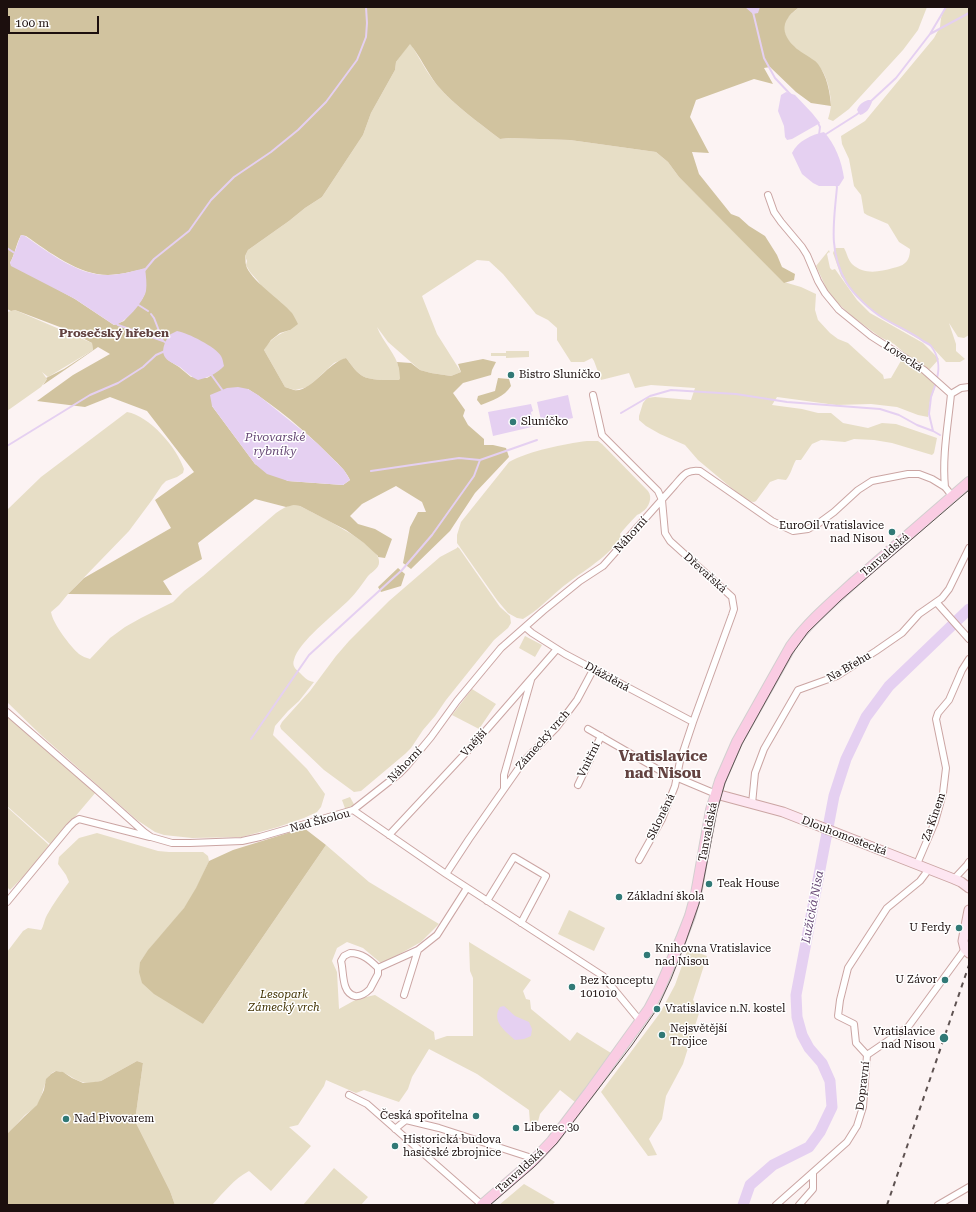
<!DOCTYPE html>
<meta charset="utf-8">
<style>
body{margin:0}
#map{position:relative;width:976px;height:1212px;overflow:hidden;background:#fcf3f3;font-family:"Roboto Serif",serif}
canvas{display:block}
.frame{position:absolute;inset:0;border:8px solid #1c0f0e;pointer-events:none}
.scale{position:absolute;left:8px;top:16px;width:91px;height:18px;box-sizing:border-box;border:2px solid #1c0f0e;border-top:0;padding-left:5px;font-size:12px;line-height:14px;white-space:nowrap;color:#1c0f0e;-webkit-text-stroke:3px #fff;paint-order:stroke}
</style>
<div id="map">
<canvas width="976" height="1212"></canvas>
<div class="frame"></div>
<div class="scale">100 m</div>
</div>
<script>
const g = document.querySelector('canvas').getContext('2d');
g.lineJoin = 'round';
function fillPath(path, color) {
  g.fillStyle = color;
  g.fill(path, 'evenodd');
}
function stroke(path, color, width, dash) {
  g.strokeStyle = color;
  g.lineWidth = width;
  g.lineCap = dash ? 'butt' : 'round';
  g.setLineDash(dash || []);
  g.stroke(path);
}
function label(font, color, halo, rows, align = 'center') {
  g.font = font + ' "Roboto Serif",serif';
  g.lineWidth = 3;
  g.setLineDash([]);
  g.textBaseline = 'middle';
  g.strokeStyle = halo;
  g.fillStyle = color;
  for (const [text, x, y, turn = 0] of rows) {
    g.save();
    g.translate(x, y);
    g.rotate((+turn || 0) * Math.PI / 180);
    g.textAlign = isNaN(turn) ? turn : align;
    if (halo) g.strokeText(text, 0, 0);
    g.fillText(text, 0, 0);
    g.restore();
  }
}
fillPath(new Path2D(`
 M799,7H927L918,30L903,50L849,109L833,121L828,119C829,115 831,109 831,104C831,95 827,76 821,69C811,56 771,40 788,17C791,14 796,10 799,7Z
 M945,7H969V335L964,338L958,337L949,323L956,344V351L965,359L960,362H946L931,346L882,318L864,304L856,296L841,276L833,253L835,248H844C847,253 848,260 852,264C864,275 879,272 893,268C897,267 902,266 905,263C909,260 910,254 910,249L899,242L888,224L867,215L864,213L861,195L854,186L849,159L842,144L841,136L865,121L934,38L940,27L941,18Z
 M410,43C419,57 427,73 437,85C455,106 478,122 500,139L509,138L570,140L656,152L668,162L679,177L784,282L801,287L816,294L815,310L818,320L830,333L838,339L848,343L883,375L884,379L891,378L902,359L926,376L935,385V388L930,401L928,417L918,415L897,407L871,404L836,405L777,397L772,405L802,409L818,413H831L843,423L868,428L882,423L896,424L937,438L934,453L932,455L892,443L874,440L854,439L845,442L821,440L812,444L801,460H796C792,467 791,474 786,480L778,479L770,482L756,501L754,502L747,501L698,460L685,445L660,434L646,426L639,420V416L643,403L647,398L655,397L691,400L695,388L651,385L635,388L629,373L601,380L594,361L592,358L584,362H571L557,340V328L548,320L536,314L503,274L489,261L477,260L422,296L437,334L461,372L451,376L431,373L420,370L388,342L377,327C382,341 397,355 399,369C400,372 400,375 400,378L399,380C389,380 368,381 361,375C355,371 351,364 346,358L334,363L308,387L295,390L285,387L264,350C270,339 278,334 290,330L258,281L250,272L246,265L247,261L245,256L248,250L289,221L305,208L322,197L363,135L371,113L395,70L396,62Z
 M829,250L830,253L829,252L827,254L830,268L832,270L835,269L857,300L870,313L923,343L939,359L929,370L907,355L894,344L880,337L853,317L830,296L816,266Z
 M15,310L92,343L93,350L48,377L42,372L47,379L41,387L7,411V312Z
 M506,351H529V357L506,358V356H491V353H506Z
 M127,412C150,416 177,448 184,469L183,473L177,477L166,481L162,485L152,500L129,531L68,594L59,605L51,612C53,624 70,646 79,654C82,656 86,658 90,659L110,638L125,627L141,618L173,602L184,591L203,576L276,513C284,508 290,503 300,506C317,515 371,541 378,557C382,567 374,570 368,576C362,584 356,593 349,600C335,614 298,642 294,660C292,665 295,669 299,672C304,677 307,681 314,682L299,701L288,711L275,726L273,735L307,769L325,794L321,807L317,812L304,818L278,827L242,837L192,838L164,835L155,832L137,820L42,736L7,702V510L41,477Z
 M587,441H598L602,444L648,491C653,497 649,508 642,512C640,514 638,514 637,515C631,521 625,528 620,534L621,538C605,560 579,573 559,590C547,600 537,611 523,619L517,618L508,613L497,600L457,543V535L461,522L509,462C529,451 564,444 587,441Z
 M457,547L459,548L500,607L510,616L511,623L508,628L494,640L446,700L435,716L423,730L411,748L405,754L361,791L354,792L324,770L281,729L280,726L282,722L310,691L336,656L349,641L389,601L440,557L457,548Z
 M525,636L542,645L535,657L519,648Z
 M472,689L496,704L479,729L452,715Z
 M7,715L96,792L51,845L7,806Z
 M350,797L356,808L346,811L342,800Z
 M7,807L49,845L32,868L10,890L7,887Z
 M97,833L158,851L169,852H203L208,856L209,861C202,877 195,893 185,907C171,926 153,942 140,962L203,1024L326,845L369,882L439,924L421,942L382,964L363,948L347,942L337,948L332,961L337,972L339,1009L357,999L375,995L434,1032L435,1040L447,1036H473V978L470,971L469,942L531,980L523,991L526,999L530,1000L531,1009L570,1041L577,1032L611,1053L575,1102L560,1090L540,1114L536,1129L530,1123L529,1110L477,1074L429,1049L412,1077L408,1089L399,1102L364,1090L356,1093L326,1080L324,1086L298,1125L289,1127L311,1146L271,1191L249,1171C234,1179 224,1192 212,1205H175L170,1191L135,1121L143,1063L137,1061L101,1081C95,1082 88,1084 82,1082C74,1080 65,1071 57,1071C44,1073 44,1094 38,1104C35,1109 28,1112 24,1116C18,1122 13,1129 7,1134V952L23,931L28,928L41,930C44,926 44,920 47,915C53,904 61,893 69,882L66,875L58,864L59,857L79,838Z
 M569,910L605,928L594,951L558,934Z
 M688,949L707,956L693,1000L700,1010L683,1064L666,1096L662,1119L649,1139L657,1155L648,1156L601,1092L660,1013L675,985Z
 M334,1168L368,1197L361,1205H303Z
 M524,1184L555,1202L552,1205H499Z`), '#e7dec6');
fillPath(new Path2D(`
 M7,7H799C796,10 790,14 788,18C777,33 794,48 806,55C810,58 815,60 818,64C827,76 830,92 831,106L811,103L796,92L770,67L764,68L773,84L754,79L696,100L690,117L709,153L692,152L699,174L731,214L739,217L749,226L765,236L777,255L782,267L795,274L794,280L784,283L679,177L668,162L656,152L570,140L509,138L500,139C478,122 455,106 437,85C427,72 420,56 410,44L396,62L395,70L371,113L363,135L322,197L305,208L289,221L248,250L245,256C246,259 245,262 246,265C249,279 282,301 292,313C294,316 296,320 298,324L290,330L280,333L271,340L264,350L285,387C288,388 291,389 294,390C311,393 328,362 346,358C351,364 355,371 361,375C368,381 390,380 399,380L400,378L399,369L397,362L411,363L420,370L431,373L451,376L461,372L458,364L483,359L496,362L492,370L491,375L463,383L453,393L465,410L463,416L468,425L484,439V445H493L506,448L509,457L475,493L450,531L411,569L403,563L410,527L418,512H426L422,502L396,486L362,504L350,516L358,524L375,529L392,539L385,558L378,557V556L364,543L346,530L300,506L294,505L286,507L255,499L198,543L202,559L163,581L172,595L68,594L84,578L171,528L155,500L194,472L147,411L110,397L85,407L37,401L73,375L110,354L98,347L43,385L47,379L46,378L64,369L93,350L92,343L65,329L15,310L11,311L7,309ZM21,235L26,236C49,252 79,275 108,275C119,275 134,271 145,269V293L142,299L124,321L114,325L75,299L10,263C15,254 16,244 21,235ZM168,360L212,375L207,378L191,377L179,367ZM248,389C277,407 304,430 328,454C336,462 345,469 350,480L343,485L288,481L255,464L212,406Z
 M498,378L509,379L511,386C504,397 493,400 481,405L477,400L478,396L495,391Z
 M398,568L405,574L401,586L381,592L378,587Z
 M304,828L326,845L203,1024L154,994L142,983L139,972L140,962L148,950L184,908L196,888L209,861L233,850Z
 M137,1061L143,1063L135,1121L170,1191L175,1205H7V1134L25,1116L37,1105L44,1090L46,1079L51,1074L56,1071L63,1072L72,1078L83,1083L94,1082L101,1081Z`), '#d1c39f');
fillPath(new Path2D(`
 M745,7H760L758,13L753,14Z
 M786,92L795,95L812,113L820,123L792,139L787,140L785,137L784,126L778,111L781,95Z
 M868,100H871L872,102C869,109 867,113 860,115L857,110C859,104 863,102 868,100Z
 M824,132C835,144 842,162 844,178L839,186H819L813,183L802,174L792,153C798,141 811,135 824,132Z
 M21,235L25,236C48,252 79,276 108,275C120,275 134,271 145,268C146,276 147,284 146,291C144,301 125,324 114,325L75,299L11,266L10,263C15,254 17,244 21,235Z
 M177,331C188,333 216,347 221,356C223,359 223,363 224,366C218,373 207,378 198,380C191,377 186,372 180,367C176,365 172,363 169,361C159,354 164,344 169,335Z
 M238,387L248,389L258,395L299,428L318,444L344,470L350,480L343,485L288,481L267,474L255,464L212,406L210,395L227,388Z
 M568,395L573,418L542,425L537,402Z
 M531,404L533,411L531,412L532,418H535L536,426L493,436L488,412Z
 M504,1006L515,1016L529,1022L532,1029L531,1036L524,1039L515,1040C505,1031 491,1021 500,1007Z`), '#e5d0f1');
stroke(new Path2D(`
 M754,7L753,12L764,58L775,78L791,95
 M930,34L946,7
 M870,102L896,78L930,34L969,13
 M818,123L820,127L819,135
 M823,136L856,115L860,112
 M836,184L837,187C834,221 828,251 846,282C853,294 871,311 883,318C896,326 911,332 923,341C925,342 929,344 931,346C938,355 940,367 937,378
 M7,248L16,254
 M144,271L154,259L189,231L211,200L234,177L271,152L298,130L326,102L357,60L366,37L367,23L366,7
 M137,304L148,311
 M151,314L154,318L163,341L168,344
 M117,324L118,325L163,341
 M210,373L223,391
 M621,413L650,396L671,390L736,394L787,402L880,409L899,415L917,425L933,431L940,435
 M933,431L929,414L931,397L936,383
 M7,446L90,395L118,383L143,367L156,355L165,351
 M371,471L459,458L480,460L537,440
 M251,739L309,655L402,570L432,535L474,476L480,460`), '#e5d0f1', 2);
stroke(new Path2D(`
 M743,1205L750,1185L773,1165L809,1147L820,1132L832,1107L830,1081L822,1063L809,1048L802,1035L797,1017L796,995L834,796L846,759L866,717L889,686L969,609`), '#e5d0f1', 11);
const street = new Path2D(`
 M768,195L774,212L781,222L802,247L807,255L818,281L825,293L839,310L871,336L924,370L951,394
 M951,394L961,388L969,387
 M593,395L602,435L658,491L662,500L665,533L670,541L732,597L734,609L732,615L693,722L680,761L675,786L662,819L639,860
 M945,487C942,456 948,425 951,394
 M937,603L969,639
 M525,627L532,633L565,654L693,722
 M7,712L97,790L144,832L151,837L172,843H190L242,841L260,837L353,810L400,773L406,767L431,737L457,701L501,648L543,611L580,581L603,566L674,486C683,476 686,469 700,471L772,521L793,531L808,529L819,523L834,512L858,490L872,481L908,474H919L932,479L945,487L953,497
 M588,729L659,770L716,794
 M578,785L601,736
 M504,788V775L531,680
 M752,804L755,773L764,749L798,690L837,676L876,651L902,633L919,614L942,598L949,589L969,548
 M353,810L446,874L603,976L641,1022
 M389,835L474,744L557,649
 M917,864L935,822L943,793L946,768L936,719L938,713L949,700L962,670L969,659
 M446,874L469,839L523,762L556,728L577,700L593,670
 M954,879L967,865L969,862
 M487,901L514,857L546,876L521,923
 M7,902L69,827L74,822L79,819L150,837
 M350,953C362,953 370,960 378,968V974L370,989C366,993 361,997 355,996C341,993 344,971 341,961L344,956Z
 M378,968L418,950
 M404,995L418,950L437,935L467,888
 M867,1055L856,1043L854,1024L838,1016L840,1000L848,968L887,908L920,881L929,869
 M867,1055L908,1027L965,949
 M349,1095L367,1104L482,1205
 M395,1129L406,1120L439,1128L535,1159
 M776,1205L847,1142L857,1126L863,1107L867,1055
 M799,1205L813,1189V1173
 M938,1205L969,1187`);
const secondary = new Path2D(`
 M716,794L783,812L954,879L961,882L969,888
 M969,910L963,941L965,949L969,953`);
const primary = new Path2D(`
 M482,1205L535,1159L552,1141L590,1091L649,1009L659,990L681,939L690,916L696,894L711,810L720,781L737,742L791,646C809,621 832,602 855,581C893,548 931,515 969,482`);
stroke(street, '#cba5a3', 8);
stroke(secondary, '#cba5a3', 11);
stroke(primary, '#d2cfcf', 12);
stroke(street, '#fff', 6);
stroke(secondary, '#fde6f1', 9);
stroke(primary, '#facce3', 10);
stroke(new Path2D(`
 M490,1205L534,1167L557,1143L632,1045L657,1009L671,979L686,941L699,904L717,811L725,783L742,744L792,654L808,632L841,600L969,490`), '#5e5251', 1);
stroke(new Path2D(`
 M887,1205L969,965`), '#5e5251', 2, [5, 5]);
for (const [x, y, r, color] of [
 [511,375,4,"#317976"],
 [513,422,4,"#317976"],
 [892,532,4,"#317976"],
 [709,884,4,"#317976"],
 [619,897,4,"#317976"],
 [959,928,4,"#317976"],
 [647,955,4,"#317976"],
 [945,980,4,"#317976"],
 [572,987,4,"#317976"],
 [657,1009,4,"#317976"],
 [662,1035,4,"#317976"],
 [944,1038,5,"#317976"],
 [476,1116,4,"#317976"],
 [66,1119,4,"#317976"],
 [516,1128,4,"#317976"],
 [395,1146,4,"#317976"]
]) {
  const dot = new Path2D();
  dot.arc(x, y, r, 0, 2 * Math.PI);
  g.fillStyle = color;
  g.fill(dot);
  stroke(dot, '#fff', 1.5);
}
label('11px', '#1c0f0e', '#fff', [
 ["Lovecká",903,357,33],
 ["Náhorní",631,535,-48],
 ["Tanvaldská",885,555,-41],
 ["Dřevařská",705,573,42],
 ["Na Břehu",849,667,-30],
 ["Dlážděná",607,677,29],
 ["Zámecký vrch",543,740,-49],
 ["Vnější",474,743,-48],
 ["Vnitřní",589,760,-64],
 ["Náhorní",405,765,-46],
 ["Skloněná",661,817,-64],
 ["Za Kinem",934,817,-71],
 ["Nad Školou",320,821,-15],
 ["Tanvaldská",708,832,-79],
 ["Dlouhomostecká",844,836,21],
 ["Dopravní",863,1086,-83],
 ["Tanvaldská",520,1171,-42]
]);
label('11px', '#1c0f0e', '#fff', [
 ["Bistro Sluníčko",519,375],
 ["Sluníčko",521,422],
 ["EuroOil Vratislavice",884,526,"right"],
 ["nad Nisou",884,539,"right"],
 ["Teak House",717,884],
 ["Základní škola",627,897],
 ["U Ferdy",951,928,"right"],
 ["Knihovna Vratislavice",655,949],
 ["nad Nisou",655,962],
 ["U Závor",937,980,"right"],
 ["Bez Konceptu",580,981],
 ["101010",580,994],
 ["Vratislavice n.N. kostel",665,1009],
 ["Nejsvětější",670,1029],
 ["Trojice",670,1042],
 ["Vratislavice",935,1032,"right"],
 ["nad Nisou",935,1045,"right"],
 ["Česká spořitelna",468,1116,"right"],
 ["Nad Pivovarem",74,1119],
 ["Liberec 30",524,1128],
 ["Historická budova",403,1140],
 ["hasičské zbrojnice",403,1153]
], 'left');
label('italic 11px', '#403101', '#fff', [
 ["Lesopark",284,995],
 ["Zámecký vrch",284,1008]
]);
label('bold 12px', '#634341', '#fff', [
 ["Prosečský hřeben",114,333]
]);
label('italic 12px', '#664875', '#fff', [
 ["Pivovarské",275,437],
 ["rybníky",275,451],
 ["Lužická Nisa",813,907,-79]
]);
label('bold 15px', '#634341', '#fff', [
 ["Vratislavice",663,757],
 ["nad Nisou",663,774]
]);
</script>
